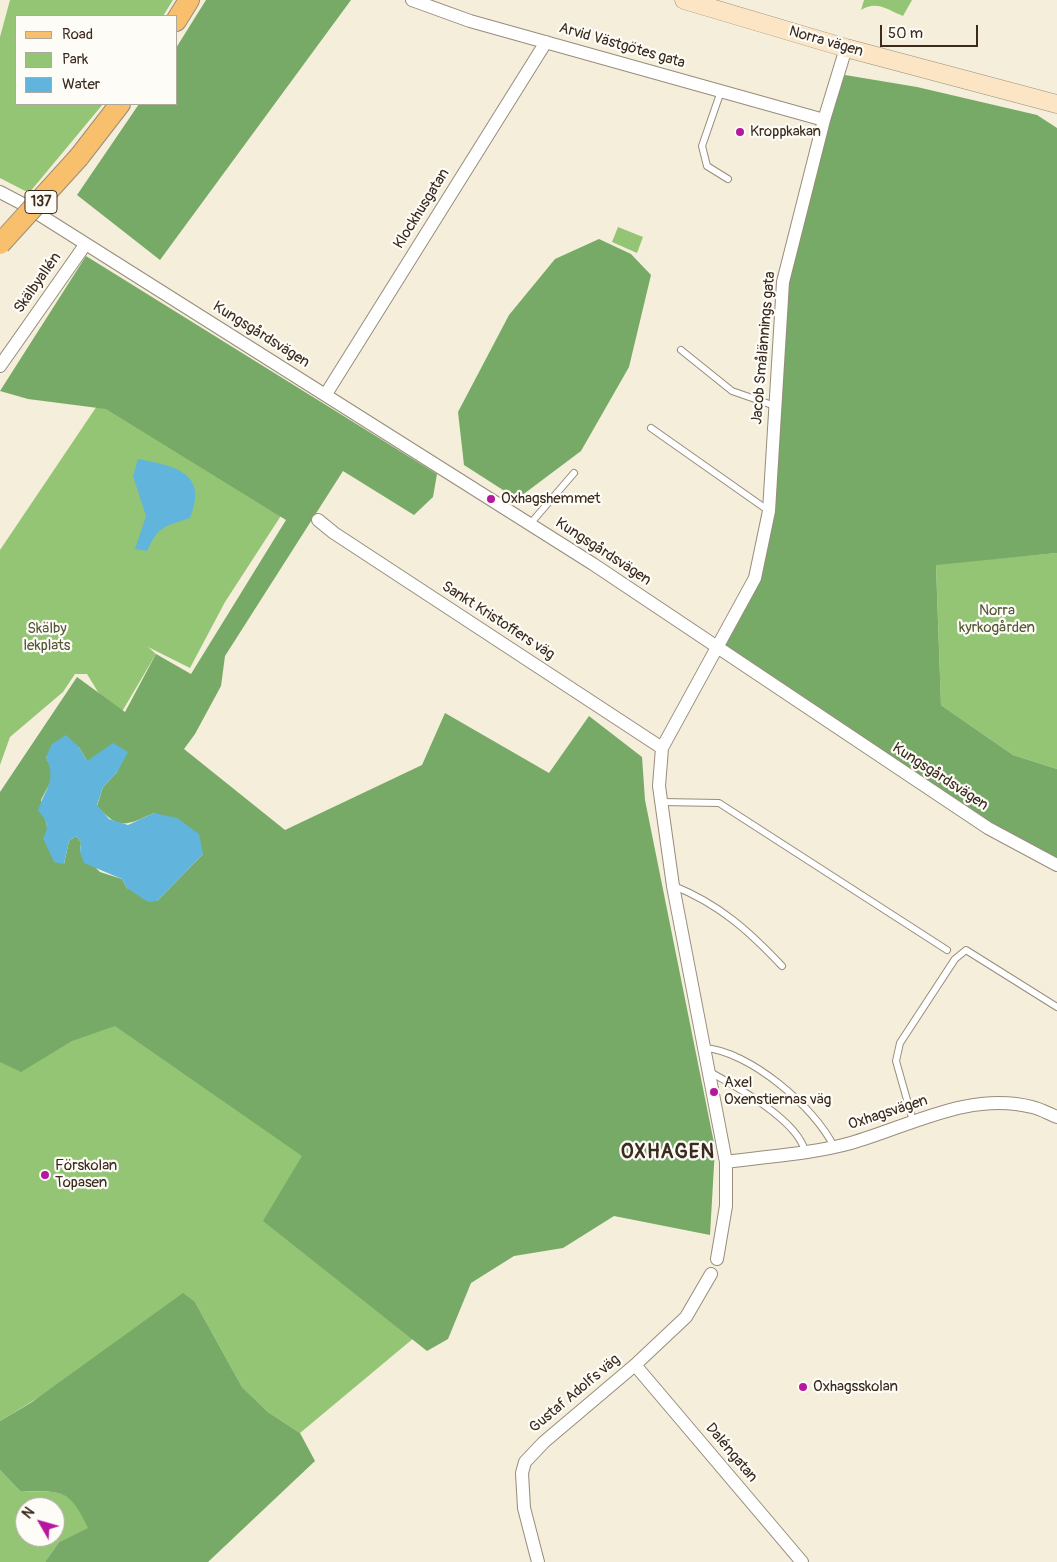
<!DOCTYPE html>
<meta charset="utf-8">
<style>
body{margin:0}
#map{position:relative;width:1057px;height:1562px;overflow:hidden;background:#f4eeda;font-family:Pangolin,sans-serif}
canvas{display:block}
.legend{position:absolute;left:15px;top:15px;width:162px;height:90px;box-sizing:border-box;background:#fdfcf7;border:1px solid #afa8a0;margin:0;padding:6px 9px;list-style:none;font-size:15px;color:#3b2a1e}
.legend li{display:flex;align-items:center;gap:10px;height:25px}
.legend b{width:25px;border:1px solid #afa8a0}
.north{position:absolute;left:15px;top:1497px;width:50px;height:50px;box-sizing:border-box;background:#fdfcf7;border:1px solid #afa8a0;border-radius:50%;rotate:308deg;font-size:14px;font-weight:700;line-height:20px;text-align:center;color:#3b2a1e}
.north::after{content:'';display:block;margin:auto;width:18px;height:22px;background:#b5179e;clip-path:polygon(50% 0,100% 100%,50% 72%,0 100%)}
.scale{position:absolute;left:880px;top:25px;width:98px;height:22px;box-sizing:border-box;border:2px solid #3b2a1e;border-top:0;padding-left:6px;font-size:15px;line-height:18px;white-space:nowrap;color:#3b2a1e;-webkit-text-stroke:4px #fdfcf7;paint-order:stroke}
</style>
<div id="map">
<canvas width="1057" height="1562"></canvas>
<ul class="legend">
<li><b style="height:6px;background:#f8bf6c"></b>Road</li>
<li><b style="height:14px;background:#94c574"></b>Park</li>
<li><b style="height:14px;background:#61b5dd"></b>Water</li>
</ul>
<div class="north">N</div>
<div class="scale">50 m</div>
</div>
<script>
const g = document.querySelector('canvas').getContext('2d');
g.lineJoin = 'round';
function fillPath(path, color) {
  g.fillStyle = color;
  g.fill(path, 'evenodd');
}
function stroke(path, color, width, dash) {
  g.strokeStyle = color;
  g.lineWidth = width;
  g.lineCap = dash ? 'butt' : 'round';
  g.setLineDash(dash || []);
  g.stroke(path);
}
function label(font, color, halo, rows, align = 'center') {
  g.font = font + ' Pangolin,sans-serif';
  g.lineWidth = 4.5;
  g.setLineDash([]);
  g.textBaseline = 'middle';
  g.strokeStyle = halo;
  g.fillStyle = color;
  for (const [text, x, y, turn = 0] of rows) {
    g.save();
    g.translate(x, y);
    g.rotate((+turn || 0) * Math.PI / 180);
    g.textAlign = isNaN(turn) ? turn : align;
    if (halo) g.strokeText(text, 0, 0);
    g.fillText(text, 0, 0);
    g.restore();
  }
}
fillPath(new Path2D(`
 M10,0H173L163,16H16V104H103L29,193L0,178V37Z
 M864,0H912L903,16C888,10 877,0 861,10Z
 M618,227L643,237L637,253L612,242Z
 M101,400L284,511L225,602L190,668L148,647L156,654L120,715L98,692L87,674H75L63,692L10,737L0,765V550Z
 M1057,553V769L1013,755L941,705L936,564Z
 M116,1020L310,1155L415,1337L300,1433L268,1412L242,1387L195,1302L0,1421V1055Z
 M0,1470L20,1491C62,1492 69,1487 89,1528L59,1542L45,1562H0ZM25,1507H55V1537H25Z`), '#94c574');
fillPath(new Path2D(`
 M206,0H351L160,260L77,195L139,104H176V48Z
 M839,74L917,87L1037,115L1057,128V553L936,565L941,705L1013,755L1057,769V865L719,647L755,578L766,530L783,282Z
 M599,239L631,254L651,275L629,367L581,451L517,499L464,465L458,412L509,315L555,259Z
 M86,256L437,474L433,497L414,515L343,471L225,656L221,686L195,734L184,749L285,830L422,765L445,713L549,773L589,716L642,757L645,800L715,1148L710,1235L614,1216L563,1248L514,1256L471,1283L448,1339L427,1351L263,1221L302,1156L115,1026L72,1041L21,1072L0,1062V792L77,677L125,712L156,654L191,674L286,520L106,409L28,399L0,391ZM79,747L87,761L118,771L103,787L97,806C119,831 127,825 154,813L203,854L157,901L127,888L122,879L100,872L80,852L81,842L76,836L69,841L64,864L48,831L41,800L51,781L52,770L46,757Z
 M183,1293L195,1302L242,1387L268,1412L300,1433L315,1461L208,1562H45L59,1542L88,1528C69,1487 61,1492 20,1491L0,1470V1421L32,1402Z`), '#7a6');
fillPath(new Path2D(`
 M138,459C174,466 209,472 190,518C164,527 159,525 147,551L135,549L146,516L133,476Z
 M66,735L79,747L87,761L113,743L128,752L118,771L103,787L97,805L109,819L128,825L154,813L177,818L199,834L203,854L157,901L148,902L127,888L122,879L84,863L80,852L81,842L76,836L69,841L64,864L54,862L43,838C50,827 47,820 38,811C45,788 57,782 46,757L52,744Z`), '#61b5dd');
const lane = new Path2D(`
 M721,91L702,146L707,166L728,179
 M681,350L732,391L775,406
 M651,428L769,511
 M530,524L574,473
 M661,802L719,803L947,950
 M674,886C719,904 749,931 782,966
 M705,1048C749,1051 815,1107 834,1147
 M710,1072C737,1087 797,1120 805,1151
 M913,1121L896,1061L900,1043L955,959L966,950L1057,1007`);
const street = new Path2D(`
 M412,0L470,21L824,120
 M0,192L21,203L593,564L988,828L1057,865
 M0,366L85,245
 M326,394L546,42
 M318,520L334,533L662,748
 M726,1162C768,1156 811,1154 851,1143C910,1126 970,1091 1032,1107C1041,1109 1049,1114 1057,1117
 M717,1259L726,1206V1162L673,886L659,786L662,748L755,578L769,511L783,282L824,120L846,48
 M635,1365L802,1562
 M538,1562L524,1508L522,1473L525,1462L544,1442L635,1365L686,1317L711,1274`);
const secondary = new Path2D(`
 M684,0L846,48L1057,104`);
const primary = new Path2D(`
 M176,21L189,0
 M79,157L120,104`);
stroke(lane, '#988c7c', 8);
stroke(street, '#988c7c', 14);
stroke(secondary, '#988c7c', 19);
stroke(primary, '#988c7c', 22);
stroke(lane, '#fff', 6);
stroke(street, '#fff', 12);
stroke(secondary, '#fce5c4', 18);
stroke(primary, '#f8bf6c', 20);
const primaryBridge = new Path2D(`
 M0,244L79,157`);
stroke(primaryBridge, '#988c7c', 22, []);
stroke(primaryBridge, '#f8bf6c', 20);
for (const [x, y, r, color] of [
 [740,132,5,"#b5179e"],
 [491,499,5,"#b5179e"],
 [714,1092,5,"#b5179e"],
 [45,1175,5,"#b5179e"],
 [803,1387,5,"#b5179e"]
]) {
  const dot = new Path2D();
  dot.arc(x, y, r, 0, 2 * Math.PI);
  g.fillStyle = color;
  g.fill(dot);
  stroke(dot, '#fdfcf7', 2);
}
for (const [x, y, w] of [
 [41,202,32]
]) {
  const box = new Path2D();
  box.roundRect(x - w / 2, y - 11.5, w, 23, 4);
  g.fillStyle = '#fdfcf7';
  g.fill(box);
  stroke(box, '#3b2a1e', 1);
}
label('bold 14px', '#3b2a1e', null, [
 ["137",41,202]
]);
label('15px', '#3b2a1e', '#fdfcf7', [
 ["Norra vägen",826,42,16],
 ["Arvid Västgötes gata",622,46,16],
 ["Klockhusgatan",422,209,-58],
 ["Skälbyallén",38,283,-55],
 ["Kungsgårdsvägen",261,335,32],
 ["Jacob Smålännings gata",764,348,-85],
 ["Kungsgårdsvägen",603,552,33],
 ["Sankt Kristoffers väg",498,621,33],
 ["Kungsgårdsvägen",940,777,33],
 ["Oxhagsvägen",888,1113,-18],
 ["Gustaf Adolfs väg",575,1394,-40],
 ["Daléngatan",731,1453,50]
]);
label('15px', '#3b2a1e', '#fdfcf7', [
 ["Kroppkakan",750,132],
 ["Oxhagshemmet",501,499],
 ["Axel",724,1083],
 ["Oxenstiernas väg",724,1100],
 ["Förskolan",55,1166],
 ["Topasen",55,1183],
 ["Oxhagsskolan",813,1387]
], 'left');
label('15px', '#565838', '#fdfcf7', [
 ["Norra",997,611],
 ["kyrkogården",997,628],
 ["Skälby",47,629],
 ["lekplats",47,646]
]);
g.letterSpacing = '1px';
label('bold 20px', '#3b2a1e', '#fdfcf7', [
 ["OXHAGEN",668,1153]
]);
g.letterSpacing = '0px';
</script>
